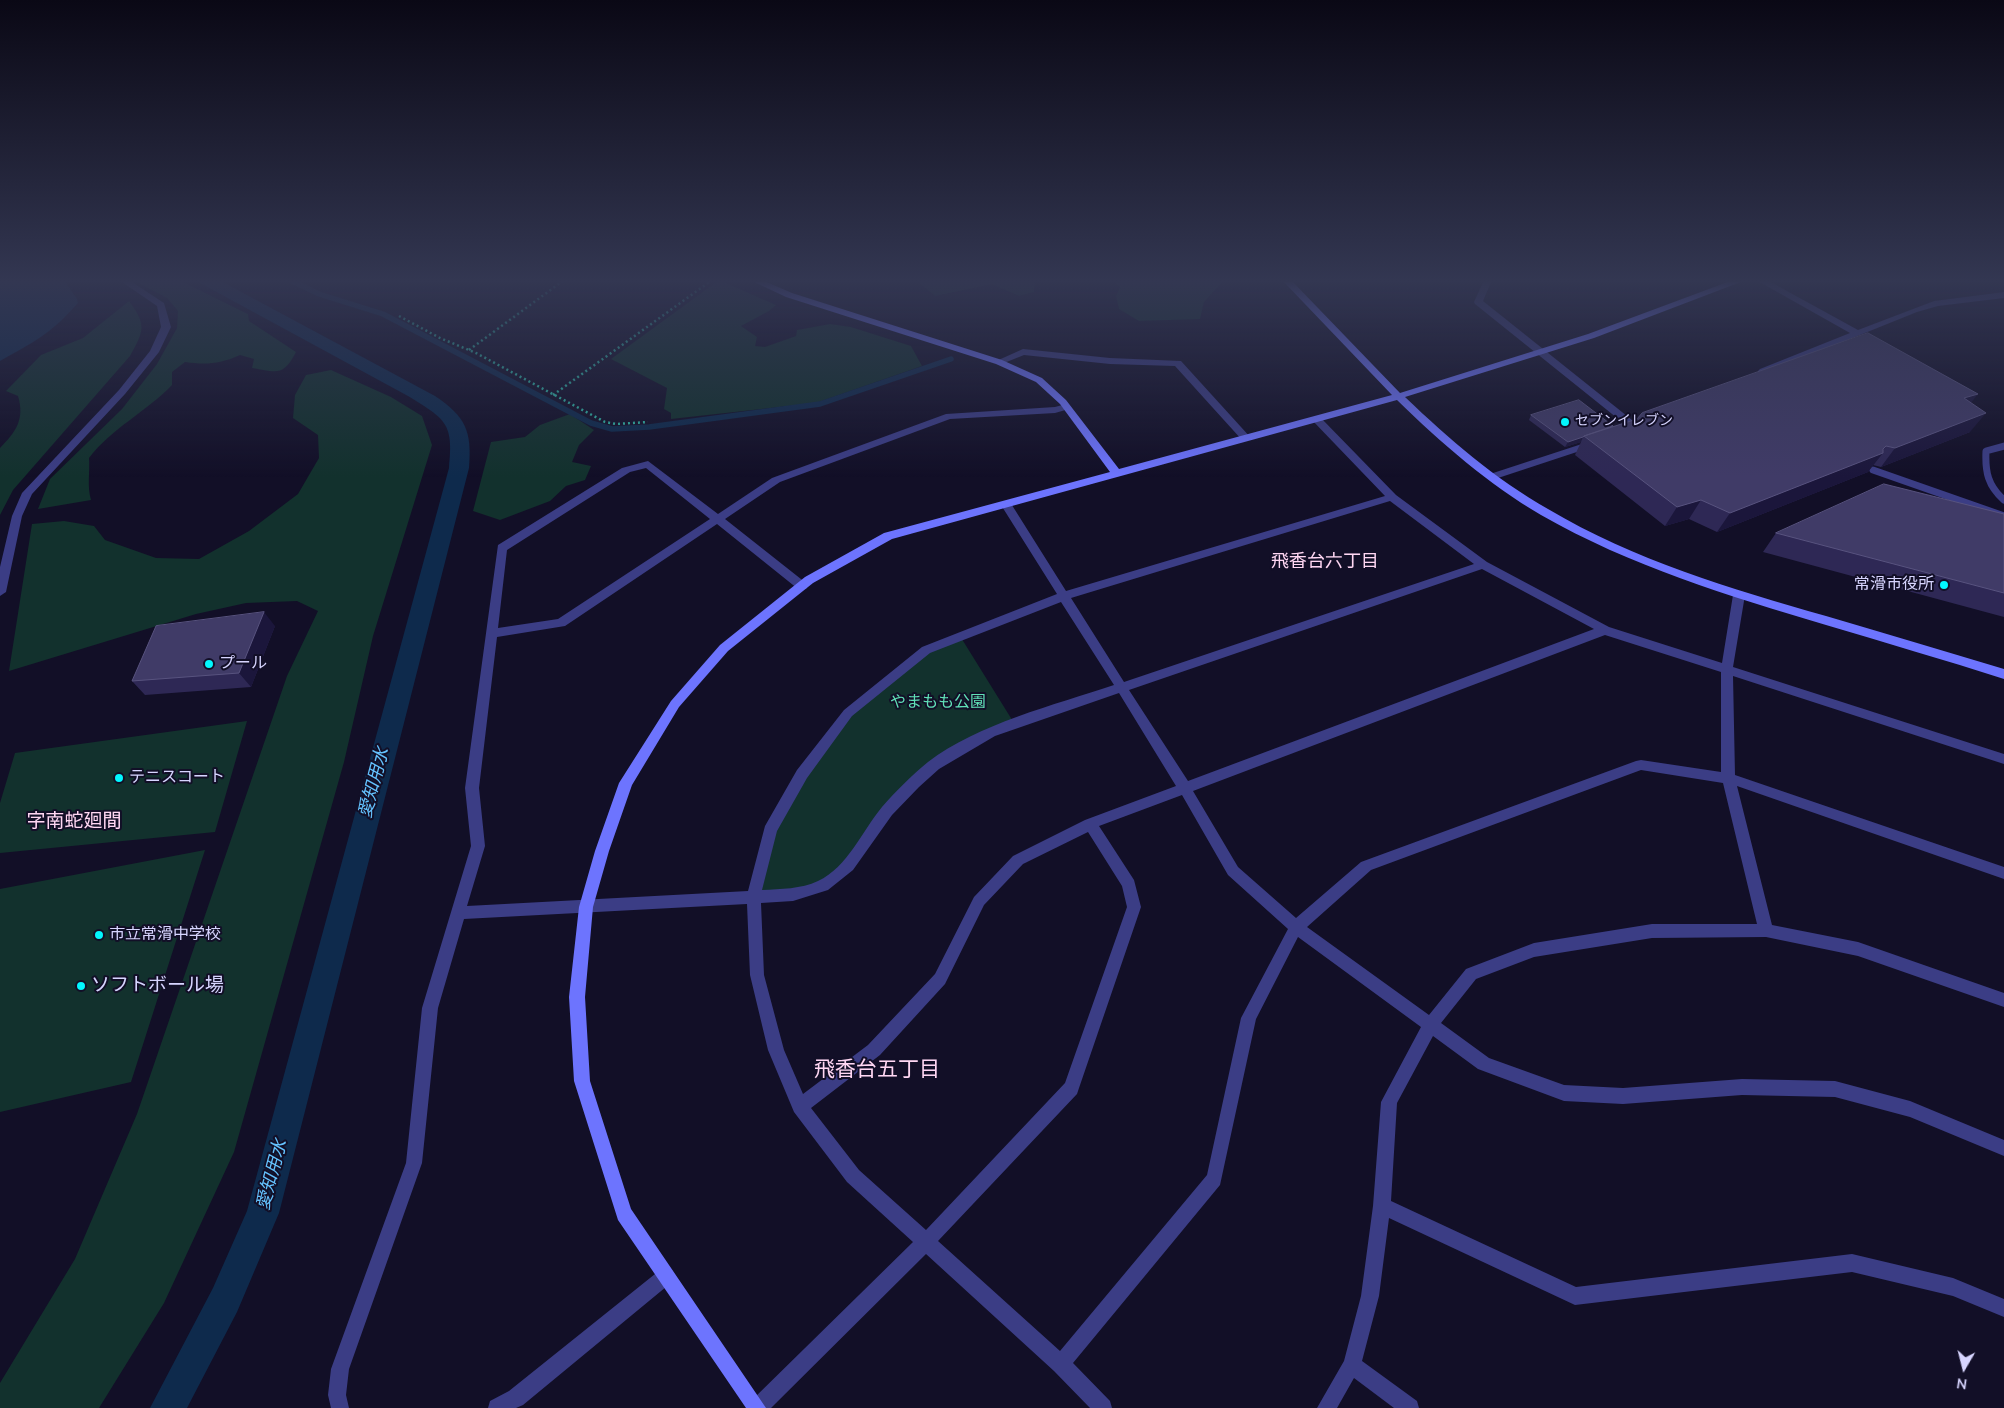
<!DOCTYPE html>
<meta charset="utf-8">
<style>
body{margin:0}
#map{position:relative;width:2004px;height:1408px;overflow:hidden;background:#120f27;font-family:"Nunito Sans",sans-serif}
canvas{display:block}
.north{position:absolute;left:1939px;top:1343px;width:50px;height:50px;-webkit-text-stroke:4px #120f27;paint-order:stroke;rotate:188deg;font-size:14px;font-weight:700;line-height:20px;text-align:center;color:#d7d5ff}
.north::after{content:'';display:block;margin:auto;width:18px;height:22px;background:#d7d5ff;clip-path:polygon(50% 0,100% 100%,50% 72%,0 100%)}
</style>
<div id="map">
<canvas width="2004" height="1408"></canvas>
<div class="north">N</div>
</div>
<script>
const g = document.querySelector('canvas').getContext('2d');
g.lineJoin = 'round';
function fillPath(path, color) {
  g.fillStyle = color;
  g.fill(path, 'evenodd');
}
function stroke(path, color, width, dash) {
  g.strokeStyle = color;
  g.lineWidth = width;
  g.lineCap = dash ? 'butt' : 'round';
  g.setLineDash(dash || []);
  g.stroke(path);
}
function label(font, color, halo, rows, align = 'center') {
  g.font = font + ' "Nunito Sans","Noto Sans JP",sans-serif';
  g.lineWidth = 4;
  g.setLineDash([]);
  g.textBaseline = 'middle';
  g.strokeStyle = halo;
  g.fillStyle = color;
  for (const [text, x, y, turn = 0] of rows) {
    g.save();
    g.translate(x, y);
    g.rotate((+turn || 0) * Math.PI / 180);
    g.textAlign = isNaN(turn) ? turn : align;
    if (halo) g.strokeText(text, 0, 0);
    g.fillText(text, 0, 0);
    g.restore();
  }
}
fillPath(new Path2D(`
 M133,280H178L185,283L248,314L249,321L296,352C283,377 277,372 252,368L254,359L240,355C221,364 205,365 185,362L172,372V385C146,412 112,428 89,458C90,473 87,486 91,500L38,509L50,479L122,409L157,364L177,328L178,311L167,298Z
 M719,280L776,305L769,311L741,326L757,337L755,346L765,347L796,336L797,330L830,324L851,327L911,346L922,366L816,403L671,419V413L664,409L667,388L611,359Z
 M916,280H1035L1034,292L1019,296L992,284L935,296Z
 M1111,280H1224L1204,302L1200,319L1139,321L1119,309L1116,296L1120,287Z
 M129,301C147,325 144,331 130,356L13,490L0,515V448C16,432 25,419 18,396L6,391L41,355L83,338Z
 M331,370L391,397L422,416L432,445L373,636L344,762L234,1152L164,1303L99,1408H0V1383L75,1259L137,1114L287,676L318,611L297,601L246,603L196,614L9,671L32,524L64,521L94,526L105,540L156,558L199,559L249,531L298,494L319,458L318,435L293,418L295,395L306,375Z
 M570,414L594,430L579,445L572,462L591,466L585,480L566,486L550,501L500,520L473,511L491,442L525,437L540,425Z
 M960,636L1014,723L934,765L823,886L754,896L770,830L848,713L926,650Z
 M247,721L215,832L0,853V803L15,753Z
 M205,850L131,1082L0,1112V889Z`), '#12312d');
fillPath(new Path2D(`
 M0,280H64L77,299L78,303C51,334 34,342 0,361Z`), '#0e2a4c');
stroke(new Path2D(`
 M290,280L319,294L383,314L591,423L612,429L649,427L820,404L951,359`), '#0e2a4c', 5.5);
fillPath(new Path2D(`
 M198,280H219L435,396C466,417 472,431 469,468L279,1213L237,1312L187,1408H150L213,1288L247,1211L449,468C454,422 445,419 408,396L200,283Z`), '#0e2a4c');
stroke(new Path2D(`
 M399,316L440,338L476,353L605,422L616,424L648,422
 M469,350L564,280
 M553,395L712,280`), '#30b8a6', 2.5, [2, 3]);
stroke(new Path2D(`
 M2004,446L1986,451C1985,472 1988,486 2004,500
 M1873,470L2004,516`), '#3b3d85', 7);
fillPath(new Path2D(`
 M119,280H129L164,303L171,327L159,352L125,394L32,494L22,516L6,592L0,596V567L12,516L22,493L119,390L150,351L161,327L157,306Z
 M1484,280H1492L1483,301L1632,420L1642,417L1647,420C1643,425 1633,428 1627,426L1475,304L1474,302Z
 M1756,280H1767L1858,330L1934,301L2004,292V298L1938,306L1917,312L1763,374L1758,371L1760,369L1850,333Z
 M1023,349L1110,358L1181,361L1251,438L1250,440H1242L1175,366L1110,364L1024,355L999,365L994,362Z
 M1066,404L1071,407L1069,409L1055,413L950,419L780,482L725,519L806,583L808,586L806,589H798L717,524L565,626L497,637L479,788L485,846L467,906L748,891L765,826L797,770L844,710L922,647L1057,594L1001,505L1002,502H1010L1066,591L1385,496L1311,419L1316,416L1320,417L1396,495L1487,562L1609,627L1722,663L1733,595L1739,591L1743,592L1745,595L1733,667L2004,754V764L1733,676L1735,775L2004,867V879L1737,786L1772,925L1858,942L2004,993V1007L1858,956L1766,937L1652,938L1534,957L1476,979L1441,1023L1489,1058L1564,1085L1623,1088L1742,1079L1835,1081L1910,1101L2004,1140V1156L1910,1117L1835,1097L1742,1095L1623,1104L1564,1101L1478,1069L1433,1036L1397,1103L1391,1201L1576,1287L1852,1254L1953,1278L2004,1299V1317L1953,1296L1852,1272L1575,1305L1389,1218L1379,1296L1362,1361L1417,1401L1419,1408H1394L1354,1378L1337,1408H1317L1344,1361L1361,1296L1373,1206L1381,1102L1421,1027L1298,937L1256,1019L1220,1185L1073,1363L1110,1401L1112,1408H1090L1054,1371L926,1254L771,1408H749L751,1401L913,1242L847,1182L794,1112L768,1050L750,975L747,904L464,919L438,1008L422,1163L349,1369L346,1395L349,1408H331L328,1395L331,1369L406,1163L422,1008L471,846L465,788L498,545L622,468L648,461L718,514L772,478L946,414L1055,407ZM646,468L710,519L558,619L498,628L507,550L630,472ZM1390,501L1474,564L1124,682L1071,598ZM1482,569L1594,629L1188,781L1129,690ZM1061,602L1114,685C1054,705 978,724 928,762C912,775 896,791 882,807C862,831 848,867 818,881C801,889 781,889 762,890L777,831L807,778L852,716L930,653ZM1605,635L1721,672V772L1641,760L1636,761L1361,862L1296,918L1238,867L1193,791ZM1119,693L1176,786L1085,820L1013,856L974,897L935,974L868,1045L803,1094L784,1050L764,975L761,903L793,901L828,890L853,870L892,815L919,787L939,769L995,736ZM1641,770L1723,783L1757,924H1652L1534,943L1466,969L1429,1015L1307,927L1371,870ZM1182,795L1228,875L1288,929L1241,1018L1207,1175L1060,1351L938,1241L1077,1094L1079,1088L1141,907L1134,880L1099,826ZM1088,832L1122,886L1127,907L1065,1083L926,1230L859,1170L811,1108L880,1055L945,984L984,905L1023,864Z
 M1594,440L1598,441V445L1495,479L1491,480L1486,477L1487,475Z
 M666,1267L672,1270L675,1276L672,1282L523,1405L516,1408H488L490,1401L509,1391L660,1270Z`), '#3b3d85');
fillPath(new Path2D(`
 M750,280H762L792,293L1002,360L1042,378L1066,400L1119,469L1392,395L1282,280H1291L1400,393L1588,334L1733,280H1746L1594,338L1405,397C1449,439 1495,479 1548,509C1634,560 1731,589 1826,616C1886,634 1945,651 2004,669V679C1945,660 1886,643 1826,625C1729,596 1630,566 1541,515C1488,484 1441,443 1397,400L892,539L813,583L728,651L679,707L632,785L609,851L593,907L585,997L590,1081L631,1209L766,1408H746L618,1220L574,1081L569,997L579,907L595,851L619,783L671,701L720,645L805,577L884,533L1110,472L1060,404L1036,382L996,364L786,297Z`), '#6d74fe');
fillPath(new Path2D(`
 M1971,403L1970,432L1881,467L1873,465L1868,472L1717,532L1689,519L1665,526L1575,455L1581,442L1565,447L1529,420L1531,415L1613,426Z
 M2004,514V617L1763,552L1776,533Z
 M275,626L251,687L145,695L132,681Z`), '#2e2855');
fillPath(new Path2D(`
 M1978,394L1963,413L1964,398Z
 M1986,413L1970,432L1881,467L1895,448Z
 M1583,437L1581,442L1565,447L1568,442Z
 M1886,446L1880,454L1883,453L1868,472L1717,532L1730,513L1883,449Z
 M1701,500L1689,519L1665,526L1677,507Z
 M264,612L275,626L251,687L239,673Z`), '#1b163b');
const building = new Path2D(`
 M1868,333L1978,394L1964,398L1986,413L1895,448L1886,446L1883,449V453L1730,513L1701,500L1677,507L1584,436L1637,419L1642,413Z
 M1579,400L1613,426L1584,436L1583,437L1568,442L1531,415Z
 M1884,484L2004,514V593L1776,533Z
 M264,612L239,673L132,681L156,626Z`);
fillPath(building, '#403b67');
stroke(building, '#58537f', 1);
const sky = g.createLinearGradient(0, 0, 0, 477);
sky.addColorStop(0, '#0a0815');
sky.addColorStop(0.59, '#333752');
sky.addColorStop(1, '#33375200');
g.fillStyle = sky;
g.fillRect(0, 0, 2004, 477);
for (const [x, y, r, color] of [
 [1565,422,5,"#02f7fe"],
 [1944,585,5,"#02f7fe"],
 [209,664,5,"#02f7fe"],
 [119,778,5,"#02f7fe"],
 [99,935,5,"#02f7fe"],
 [81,986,5,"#02f7fe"]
]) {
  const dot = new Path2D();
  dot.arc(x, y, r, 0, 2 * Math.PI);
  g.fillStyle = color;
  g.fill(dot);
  stroke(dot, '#120f27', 2);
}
label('14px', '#d7d5ff', '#120f27', [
 ["セブンイレブン",1575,422]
], 'left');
label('16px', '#d7d5ff', '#120f27', [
 ["常滑市役所",1934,585,"right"],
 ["プール",219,664],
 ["テニスコート",129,778],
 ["市立常滑中学校",109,935]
], 'left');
label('16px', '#60e0b7', '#120f27', [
 ["やまもも公園",938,703]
]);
label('18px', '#ffd7f3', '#120f27', [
 ["飛香台六丁目",1325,563]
]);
label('italic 18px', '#64c2fe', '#120f27', [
 ["愛知用水",375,783,-75],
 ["愛知用水",273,1175,-75]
]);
label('19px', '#ffd7f3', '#120f27', [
 ["字南蛇廻間",74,822]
]);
label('19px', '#d7d5ff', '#120f27', [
 ["ソフトボール場",91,986]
], 'left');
label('21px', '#ffd7f3', '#120f27', [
 ["飛香台五丁目",877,1071]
]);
</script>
